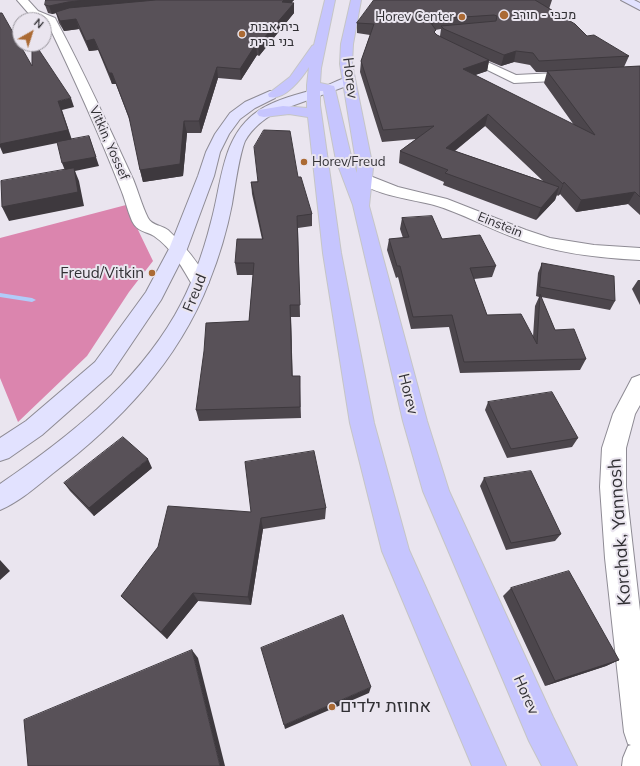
<!DOCTYPE html>
<meta charset="utf-8">
<style>
body{margin:0}
#map{position:relative;width:640px;height:766px;overflow:hidden;background:#eae5ef;font-family:Mulish,sans-serif}
canvas{display:block}
.north{position:absolute;left:12px;top:12px;width:40px;height:40px;box-sizing:border-box;background:#eae5ef;border:1px solid #a09da4;border-radius:50%;rotate:39deg;font-size:11px;font-weight:700;line-height:16px;text-align:center;color:#313034}
.north::after{content:'';display:block;margin:auto;width:14px;height:18px;background:#ab6a34;clip-path:polygon(50% 0,100% 100%,50% 72%,0 100%)}
</style>
<div id="map">
<canvas width="640" height="766"></canvas>
<div class="north">N</div>
</div>
<script>
const g = document.querySelector('canvas').getContext('2d');
g.lineJoin = 'round';
function fillPath(path, color) {
  g.fillStyle = color;
  g.fill(path, 'evenodd');
}
function stroke(path, color, width, dash) {
  g.strokeStyle = color;
  g.lineWidth = width;
  g.lineCap = dash ? 'butt' : 'round';
  g.setLineDash(dash || []);
  g.stroke(path);
}
function label(font, color, halo, rows, align = 'center') {
  g.font = font + ' Mulish,Heebo,sans-serif';
  g.lineWidth = 4;
  g.setLineDash([]);
  g.textBaseline = 'middle';
  g.strokeStyle = halo;
  g.fillStyle = color;
  for (const [text, x, y, turn = 0] of rows) {
    g.save();
    g.translate(x, y);
    g.rotate((+turn || 0) * Math.PI / 180);
    g.textAlign = isNaN(turn) ? turn : align;
    if (halo) g.strokeText(text, 0, 0);
    g.fillText(text, 0, 0);
    g.restore();
  }
}
fillPath(new Path2D(`
 M126,205L153,261L129,292L87,356L18,422L0,378V238Z`), '#db85ae');
fillPath(new Path2D(`
 M0,293L32,298L36,300L32,302L0,297Z`), '#b1ccf9');
const street = new Path2D(`
 M17,0H28L38,11L55,18L56,20C84,72 108,125 133,179C138,191 142,206 148,218C152,226 162,225 168,230C185,246 198,262 209,282L207,286L200,288L193,286C183,269 172,248 154,236C146,231 137,232 132,221C127,210 125,198 120,187C98,131 73,76 47,22L30,15Z
 M461,50L516,75L575,72L579,73L581,76L579,79L575,80L514,83L457,55L455,53L457,51Z
 M365,174L398,187L447,199L526,230L550,238L594,245L640,248V260C597,258 555,253 515,238C487,228 462,213 434,205C415,200 368,194 357,179L359,176Z
 M640,375V405L635,414L626,448V487L640,611V766H622L623,758L628,746L631,745L628,744L624,732L605,558L600,487L602,448L613,414L632,378Z`);
const secondary = new Path2D(`
 M621,0H634L640,3V10Z
 M348,77L352,78L354,81L352,84L278,111C265,118 252,128 245,141C239,156 235,187 232,204C227,230 219,257 209,282C178,362 119,423 52,474C36,487 19,502 0,510V484C67,438 134,386 175,315C191,287 203,254 211,222C222,184 221,136 258,111C276,99 299,94 320,88C329,85 338,80 348,77Z
 M270,91L275,92L276,95L275,98L255,108L240,119L229,134L220,152L214,176L187,249L161,300L111,374L42,435L9,458L0,461V438L26,421L95,362L146,292L169,249L198,176L206,152L215,134L230,113L245,102Z`);
const primary = new Path2D(`
 M325,0H335L321,68L320,83L334,86L335,89L352,160L357,173V168L340,64L341,44L351,0H361L353,44L352,64L373,168L369,206L427,421L449,491L553,717L577,766H542L529,741L423,491L403,421L353,205L336,160L323,91H320V105L341,253L374,423L409,550L506,766H472L382,551L350,423L323,253L308,117L289,114L264,117L259,116L257,113L259,110L283,106L307,108V85L309,67C302,78 285,101 269,97L268,94L290,77L312,46L314,45Z`);
stroke(street, '#8e8b94', 2);
stroke(secondary, '#8e8b94', 2);
stroke(primary, '#c5c5c6', 2);
fillPath(street, '#fff');
fillPath(secondary, '#e2e2ff');
fillPath(primary, '#c6c5fe');
fillPath(new Path2D(`
 M46,0H294L292,2L294,13L259,56L257,55L241,80L218,78L201,133H187L183,176L143,182L140,170L131,124L116,84H112L98,50L89,51L79,29L64,31L59,23L56,13L52,14L48,13L45,5Z
 M374,0H552L549,9L587,36L629,56L624,67L640,66V215L628,204L576,212L560,194L558,196L557,195L555,200L536,220L443,185L444,182L399,163L400,151L416,139L382,142L360,72L361,61L370,35L357,33V23ZM441,29L440,36V37L437,35L435,33V30ZM489,61L501,66L514,62L530,65L536,72H547L544,83L574,125L475,75L487,71ZM485,126L543,181L455,151Z
 M298,177L312,214V226L298,228L300,317H291L292,376L300,387L301,418L199,421L196,410L249,321L253,275H237L235,263L262,239L252,194L251,182Z
 M402,218L496,266L492,277L474,279L487,315L533,337L535,306L539,297L536,296L538,273L542,263L615,301L610,310L541,297L555,330L586,359L580,370L460,373L449,327L411,329L398,277L396,278L387,250L389,239L403,238L400,229Z
 M638,280H640V305L632,289Z
 M488,402L578,438L572,447L507,458L485,410Z
 M152,468L94,516L70,491L64,483Z
 M484,478L561,534L555,541L506,550L480,486Z
 M326,508L325,519L263,529L251,605L198,601L167,639L129,604L121,596L251,512Z
 M511,588L619,660L606,666L545,686L503,596Z`), '#4c464c');
fillPath(new Path2D(`
 M85,0H169L71,10L52,14L49,6L68,2Z
 M284,0H294L282,12V2Z
 M294,3V13L259,56L258,45Z
 M76,19L79,29L64,31L60,21Z
 M434,19L432,30L430,22Z
 M94,39L98,50L89,51L86,41Z
 M256,44L257,55L241,80L240,69Z
 M516,51L514,62L501,66L504,55Z
 M489,60L487,71L461,80L463,69Z
 M217,67L218,78L201,133L199,121Z
 M109,73H112L116,84H112Z
 M71,98L74,107L62,110L72,140L3,154L0,147V144L58,101Z
 M488,114L485,126L443,160L446,148Z
 M184,121L187,133L183,176L143,182L140,170Z
 M89,136L99,166L75,171L79,181L84,206L9,221L2,207L66,173L62,163Z
 M564,182L560,194L558,196L563,184Z
 M559,187L555,200L536,220L541,208Z
 M635,192L628,204L576,212L581,200Z
 M290,305L291,317L293,387L292,376Z
 M148,459L152,468L94,516L89,508Z
 M261,518L263,529L251,605L248,597Z
 M0,560L10,571L0,580Z
 M193,593L198,601L167,639L161,632Z
 M192,650L198,658L225,766H220Z
 M619,660L606,666L545,686L555,681Z
 M371,687L369,693L285,729L284,725Z`), '#3e393e');
const building = new Path2D(`
 M46,0H85L68,2L49,6L45,5Z
 M156,0H284L282,2L294,3L258,45L256,44L240,69L217,67L199,121H184L180,164L140,170L129,117L112,73H109L94,39L86,41L76,19L60,21L56,12L69,8Z
 M374,0H535L575,24L587,36L594,35L629,56L539,61L533,53L516,51L504,55L444,29L441,26L496,21L497,16L494,15L434,19L430,22L436,30L434,32L437,35L489,60L463,69L595,135L547,71L640,66V197L635,192L581,200L564,182L563,184L488,114L446,148L559,187L541,208L445,173L448,170L400,151L434,126L383,130L361,61L374,24L357,23Z
 M0,13H2L32,66V44H35L71,98L58,101L68,130L0,144Z
 M264,130L290,131L298,177H301L312,214L297,216L300,305H290L292,376H300V407L196,410L204,351L206,323L249,321L254,263H235L237,239H263L251,182H258L254,147Z
 M89,136L96,157L62,163L57,142Z
 M74,168L78,192L2,207L1,181Z
 M432,216L442,239L480,235L496,266L470,268L487,315L521,314L537,344L540,294L555,330L574,329L586,359L464,362L452,315L413,317L400,266H397L389,239L409,237L402,218Z
 M542,263L614,276L615,301L540,287Z
 M552,392L578,438L511,449L488,402Z
 M123,437L148,459L89,508L64,483Z
 M314,451L326,508L261,518L248,597L193,593L161,632L121,596L158,547L168,506L251,512L245,462Z
 M531,471L561,534L511,543L484,478Z
 M569,571L619,660L555,681L511,588Z
 M343,615L371,687L284,725L261,648Z
 M192,650L220,766H28L24,720Z`);
fillPath(building, '#585158');
stroke(building, '#3e393e', 1);
for (const [x, y, r, color] of [
 [504,15,5,"#ab6a34"],
 [462,17,4,"#ab6a34"],
 [242,34,4,"#ab6a34"],
 [304,162,4,"#ab6a34"],
 [152,273,4,"#ab6a34"],
 [332,707,4,"#ab6a34"]
]) {
  const dot = new Path2D();
  dot.arc(x, y, r, 0, 2 * Math.PI);
  g.fillStyle = color;
  g.fill(dot);
  stroke(dot, '#eae5ef', 1.5);
}
label('13px', '#313034', '#eae5ef', [
 ["מכבי - חורב",513,15],
 ["Horev Center",454,17,"right"],
 ["בית אבות",250,27],
 ["בני ברית",250,42],
 ["Horev/Freud",312,162]
], 'left');
label('13px', '#313034', '#eae5ef', [
 ["Vitkin, Yossef",109,143,66],
 ["Einstein",500,225,22]
]);
label('15px', '#313034', '#eae5ef', [
 ["Horev",350,78,83],
 ["Freud",195,293,-68],
 ["Horev",408,394,76],
 ["Horev",526,695,66]
]);
label('15px', '#313034', '#eae5ef', [
 ["Freud/Vitkin",144,273]
], 'right');
label('18px', '#313034', '#eae5ef', [
 ["Korchak, Yannosh",620,532,-94]
]);
label('18px', '#313034', '#eae5ef', [
 ["אחוזת ילדים",340,707]
], 'left');
</script>
